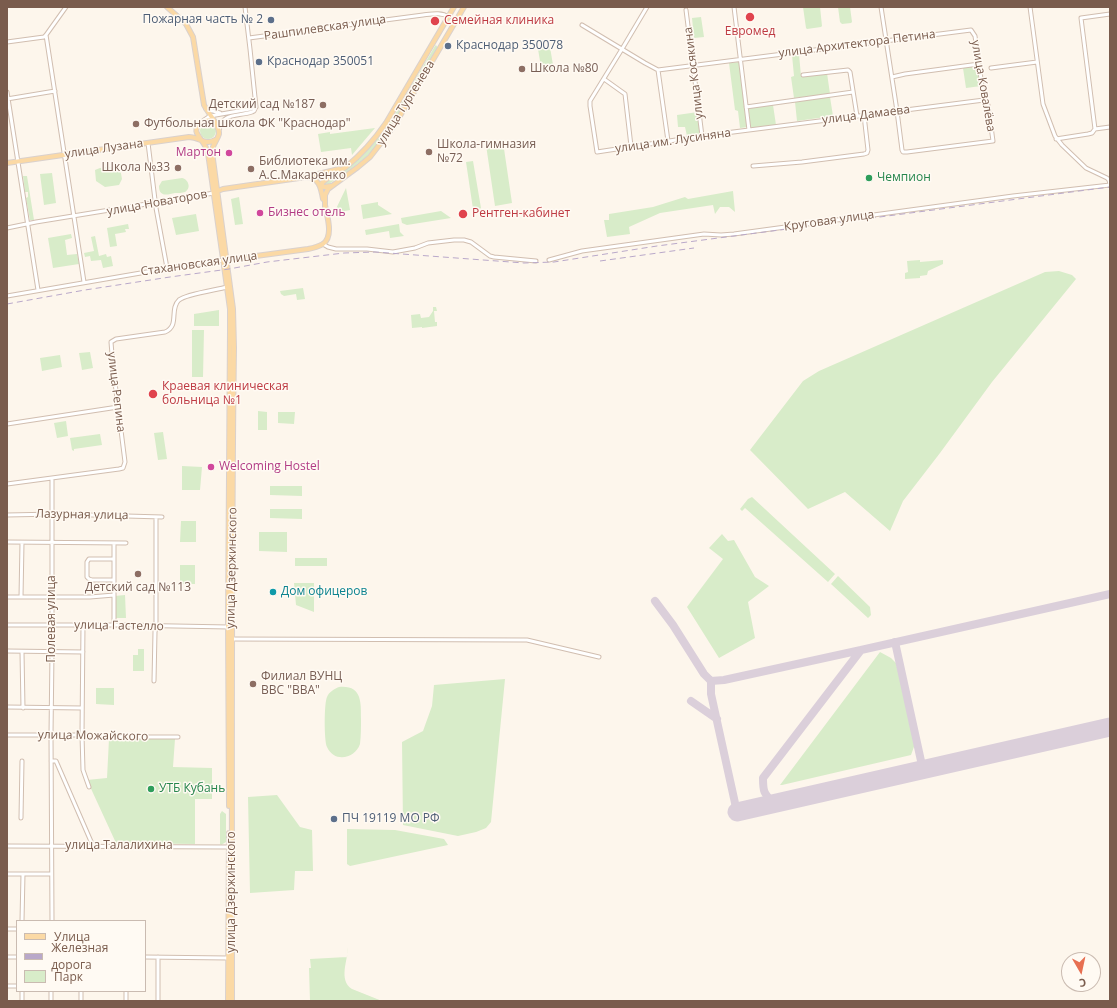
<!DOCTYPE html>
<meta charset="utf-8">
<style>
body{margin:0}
#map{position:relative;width:1117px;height:1008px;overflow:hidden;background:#fdf6ec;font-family:"Open Sans",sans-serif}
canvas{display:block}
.frame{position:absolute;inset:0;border:8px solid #7a5c4d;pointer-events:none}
.legend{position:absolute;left:16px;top:920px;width:130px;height:72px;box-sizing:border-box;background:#fffaf3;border:1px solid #cabbb1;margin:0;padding:5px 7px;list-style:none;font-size:12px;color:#7a5c4d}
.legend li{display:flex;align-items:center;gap:8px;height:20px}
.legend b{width:20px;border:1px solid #cabbb1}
.north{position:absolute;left:1061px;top:952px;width:40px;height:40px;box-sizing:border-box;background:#fffaf3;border:1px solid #cabbb1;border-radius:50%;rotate:171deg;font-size:11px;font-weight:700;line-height:16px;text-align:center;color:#7a5c4d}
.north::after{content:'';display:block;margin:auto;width:14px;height:18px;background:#e76f51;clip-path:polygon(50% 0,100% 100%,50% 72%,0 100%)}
</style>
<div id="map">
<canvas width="1117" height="1008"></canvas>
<div class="frame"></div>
<ul class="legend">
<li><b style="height:5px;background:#fbd9a5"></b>Улица</li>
<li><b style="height:5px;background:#b9a8c9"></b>Железная дорога</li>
<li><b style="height:11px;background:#d8ecc9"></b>Парк</li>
</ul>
<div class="north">С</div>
</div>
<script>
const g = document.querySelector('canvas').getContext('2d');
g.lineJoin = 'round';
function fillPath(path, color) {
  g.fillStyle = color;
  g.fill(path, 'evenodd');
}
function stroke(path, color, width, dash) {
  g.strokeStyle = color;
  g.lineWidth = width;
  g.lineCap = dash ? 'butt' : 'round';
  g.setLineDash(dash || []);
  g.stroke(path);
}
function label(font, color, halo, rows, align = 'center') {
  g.font = font + ' "Open Sans",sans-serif';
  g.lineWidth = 3;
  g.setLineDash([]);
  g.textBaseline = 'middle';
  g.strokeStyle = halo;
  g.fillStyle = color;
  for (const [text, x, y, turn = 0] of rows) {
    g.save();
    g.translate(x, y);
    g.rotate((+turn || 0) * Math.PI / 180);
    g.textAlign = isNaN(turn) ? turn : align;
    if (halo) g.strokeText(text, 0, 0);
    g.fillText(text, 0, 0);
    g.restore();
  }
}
fillPath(new Path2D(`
 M803,7H820L822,26L821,27L807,29L806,28Z
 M838,7H850L852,22L851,23L842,24L840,22Z
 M701,17L704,37L694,38L692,18Z
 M436,45L438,48L392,126L374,149L365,158L348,171L326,186L323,184L346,169L362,156L381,135L389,124L435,46Z
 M550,47L554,71L542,73L538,49Z
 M799,54L801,76L827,73L830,94L794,98L791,77L794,76L792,55Z
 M740,62L748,127L740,128L738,111L735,110L729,63Z
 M978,66L981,86L966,88L963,68Z
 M830,97L833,116L797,121L795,102Z
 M773,105L776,125L751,129L748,108Z
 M698,112L701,134L687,136L685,127H678L677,115Z
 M200 131a8 8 0 1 1 16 0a8 8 0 1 1-16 0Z
 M375,128L352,155L351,148L321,152L318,134L330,132V134Z
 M503,142L512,203L495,206L486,145Z
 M473,161L481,208L475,212L473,209L466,162Z
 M115,166L120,168L122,179L119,185L105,187L96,181L95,170L100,168Z
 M52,173L56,203L44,205L40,174Z
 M23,176H27L34,220H30L26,198L28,197V192H25Z
 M182,178C188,179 192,188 185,192C182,193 178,193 175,193C167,195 159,197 159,186L162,181Z
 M346,188L350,210L334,213Z
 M733,191L735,212L729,207H720L715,214L713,205L660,213L629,227L630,234L607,237L604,220H609V214L653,207L685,197L688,199Z
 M239,197L243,224L235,225L231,199Z
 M378,202V205L392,214L363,219L361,205Z
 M441,211L451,218L407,225L402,223L401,218Z
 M196,214L199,231L176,235L172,218Z
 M128,224L129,229H125L126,232L115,234L117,246L110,247L107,228Z
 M399,224L400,232L404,236L390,238L389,231L366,235L365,230Z
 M71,234L72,238L65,240L67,255L77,254L79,264L53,268L48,238Z
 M95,236L99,256L106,254L107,257L111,256L113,266L103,268L101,260L91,261L90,256L85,257L84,253L94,251L91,237Z
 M920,260V262L943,260V264L928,271L927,275L920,276V278L905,279V273L908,272L907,261Z
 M1059,271L1072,275L1076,279L992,382L940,453L903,501L890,531L845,492L808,509L750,450L803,381L819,371L1045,272Z
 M303,288L305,299L297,300L296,294L284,296L281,294L280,291Z
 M433,307H436L437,311H434L435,322H437V326L422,328V327L412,328L411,315L420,314L421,318L429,317L433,311Z
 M219,310V326H194V314Z
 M192,330H204L203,377H192Z
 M90,352L93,368L82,370L79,353Z
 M60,355L62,367L42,371L40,358Z
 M258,411L267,412V430H258Z
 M278,412H295L294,424L278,423Z
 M66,421L68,436L57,438L54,423Z
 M163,432L167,459L158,460L154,433Z
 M100,434L102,445L74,449V451L72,450L70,438Z
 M182,466L202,467L200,490H182Z
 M270,486H302V496L270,495Z
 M752,497L835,574L828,582L745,508L742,511L740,509L748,499Z
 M270,509H302V519L270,518Z
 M181,521H196V542H180Z
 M259,532H287V552L259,551Z
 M722,534L728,541L734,540L755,577L769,586L748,602L755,638L719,658L687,607L723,559L709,548Z
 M295,558H327V566H295Z
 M180,565H195V584H180Z
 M838,576L870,607L871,615L868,618L831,584Z
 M294,583H314V612L296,605Z
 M125,595L126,618H115V596Z
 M138,649H144V671H133V655H138Z
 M880,652L891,658L896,663L915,744L911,755L782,785H780Z
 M505,679L491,822L486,828L476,832L458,836L403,825L402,742L423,731L432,706L434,685Z
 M339,687C362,685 361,702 361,719C361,727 361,736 360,744C355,759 334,763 327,747C324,741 324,703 327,697C329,692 334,689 339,687Z
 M96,688H114V705L96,704Z
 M109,739H175L173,767L212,768V799H195V844L116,843L87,780L107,778Z
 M277,795L300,827L312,830L313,871H295L294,890L250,893L248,797Z
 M222,811L226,814V842L221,845L220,844V814Z
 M347,829L395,830L444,839L448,845L350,866L347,864Z
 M348,947C348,960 338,980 352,989L382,1001H310L309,968H311L310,959L347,957Z`), '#d8ecc9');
stroke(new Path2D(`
 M655,601L673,625L704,674L711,681L724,680L861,650
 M895,642L923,770
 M711,681V694L737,812
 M691,701L717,719
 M774,804C764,793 763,793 763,778L861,650L1110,594`), '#dbcfda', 8);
stroke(new Path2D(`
 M737,812L1110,727`), '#dbcfda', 19);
const minor = new Path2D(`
 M647,7L622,49L590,101V106L597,152L702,136L984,100
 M734,7L749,130
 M1030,7L1043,104L1055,136L1062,145L1086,168L1107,178L1109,180L1110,185
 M686,10L702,136
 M582,25L645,63L658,70L971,30L975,36L984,100L988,105L993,141L907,152H903L902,150L897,111L881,7
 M46,35L84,282
 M249,38L423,15C432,14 441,12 449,17
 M7,42L44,37L46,35L66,7
 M991,68L1037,62
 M658,70L668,141
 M803,75L848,70L850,72L857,116
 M892,77L905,74L979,64
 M604,79L625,94L631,146
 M7,92L38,290
 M7,99L55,91
 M746,107L853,92
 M206,109L220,113
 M204,120L210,116L250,109L256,107
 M1095,129L1081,18L1110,14
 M1095,129L1110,127
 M219,130C223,112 237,117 252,112L254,111L256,107L250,49L245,7
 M1056,139L1088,134L1092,133L1095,129
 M148,143L156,208L167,268
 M753,166L802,162L864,154L867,153L868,150L864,115
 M7,228L36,222L214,193
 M323,244L328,247L336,249H367L393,252L415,248L428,243L454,240H464L471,242L490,256L494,257L536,261
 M549,260L582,251L704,234L721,235L734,234L1013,196L1110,185
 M7,296L193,264L224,260
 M7,424L118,407
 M52,478V652L51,735L52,921
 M7,484L119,469L123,468L125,462L113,367L111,342L116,339L165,332C180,326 169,309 179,300C186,294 216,290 227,287
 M7,515L56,514L162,517
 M7,542L126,543
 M114,543V625
 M114,559H89L87,562V577L89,579L92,580H114
 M7,597H90L114,595
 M21,597L22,543
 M7,625H121L229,627
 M83,625L82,735L83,770L89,787
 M230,639L527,640L599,657
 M7,651L83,652
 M22,652L23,708
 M154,681L155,632L156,626V517
 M7,707L82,708
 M7,735H105V737H178
 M51,761H56L93,846
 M21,818L22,761
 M7,846L229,847
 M7,874H51
 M22,921L23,874
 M7,929H17
 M7,957H17
 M145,957L228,958
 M7,986H17
 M126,991V1001
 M22,1001V991
 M51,1001V991
 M81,1001V991
 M158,1001V957`);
const major = new Path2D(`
 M167,7L186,24L193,37L204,105C208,113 220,126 219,134C217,141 212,145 212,152L233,309L234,348C231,566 232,783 232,1001
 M214,122C210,120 206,120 202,122C190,130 200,137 204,144C206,147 207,150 208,153L225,273L230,309V330L228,620L229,806
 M7,163L189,137C200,137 205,146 215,140
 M306,177C319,177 321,188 323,199
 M331,186L324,187L322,186V183C329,176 338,172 346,167C362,154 375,139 386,123L454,7
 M215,192L223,189L306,177L339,169
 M325,207V195L328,189L358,167L370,157L394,126L464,7
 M226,260L308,249C313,248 318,247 323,244C334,236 327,216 325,205
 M228,1001L229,833`);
stroke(minor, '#d1beb0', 5);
stroke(major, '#dad1cd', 6);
stroke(minor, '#fff', 3);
stroke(major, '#fbd9a5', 4);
stroke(new Path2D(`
 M600,261L694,248
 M7,304L85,290L170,277L229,269L267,262L344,253L375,252L524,263L554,262L657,246L1110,187`), '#b9a8c9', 1, [6, 4]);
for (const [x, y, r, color] of [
 [750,17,5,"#e0444e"],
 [271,20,4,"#5c6f8a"],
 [435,21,5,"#e0444e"],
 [448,46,4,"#5c6f8a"],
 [259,62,4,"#5c6f8a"],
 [522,69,4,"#8d6e63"],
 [323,105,4,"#8d6e63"],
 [136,124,4,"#8d6e63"],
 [429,152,4,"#8d6e63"],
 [229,153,4,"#d1479c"],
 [178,168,4,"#8d6e63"],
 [251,169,4,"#8d6e63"],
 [869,178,4,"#2e9e5b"],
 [260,213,4,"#d1479c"],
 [463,214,5,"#e0444e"],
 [153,394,5,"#e0444e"],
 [211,467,4,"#d1479c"],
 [138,574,4,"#8d6e63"],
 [273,592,4,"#0f9aa8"],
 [253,684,4,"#8d6e63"],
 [151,789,4,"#2e9e5b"],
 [334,819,4,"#5c6f8a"]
]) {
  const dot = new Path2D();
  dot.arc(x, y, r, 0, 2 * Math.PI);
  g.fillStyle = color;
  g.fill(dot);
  stroke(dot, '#fffaf3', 1.5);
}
label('12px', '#4e5e75', '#fffaf3', [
 ["Пожарная часть № 2",263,20,"right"],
 ["Краснодар 350078",456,46],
 ["Краснодар 350051",267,62],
 ["ПЧ 19119 МО РФ",342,819]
], 'left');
label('12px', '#be3a42', '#fffaf3', [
 ["Семейная клиника",444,21],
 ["Евромед",750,32,"center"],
 ["Рентген-кабинет",472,214],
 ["Краевая клиническая",162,387],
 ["больница №1",162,401]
], 'left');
label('12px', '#7a5c4d', '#fffaf3', [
 ["Рашпилевская улица",325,28,-8],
 ["улица Архитектора Петина",857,44,-7],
 ["улица Косякина",694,73,-97],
 ["улица Ковалёва",983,86,80],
 ["улица Тургенева",406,103,-58],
 ["улица Дамаева",866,115,-7],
 ["улица им. Лусиняна",673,141,-8],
 ["улица Лузана",104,149,-8],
 ["улица Новаторов",157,203,-10],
 ["Круговая улица",829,221,-8],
 ["Стахановская улица",199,264,-8],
 ["улица Репина",116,392,83],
 ["Лазурная улица",82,515,1],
 ["улица Дзержинского",232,568,-89],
 ["Полевая улица",52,619,-90],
 ["улица Гастелло",119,626,1],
 ["улица Можайского",93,736,1],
 ["улица Талалихина",119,846],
 ["улица Дзержинского",232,892,-90]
]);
label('12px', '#785e54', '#fffaf3', [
 ["Школа №80",530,69],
 ["Детский сад №187",315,105,"right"],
 ["Футбольная школа ФК \"Краснодар\"",144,124],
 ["Школа-гимназия",437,145],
 ["№72",437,159],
 ["Библиотека им.",259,162],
 ["А.С.Макаренко",259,176],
 ["Школа №33",170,168,"right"],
 ["Детский сад №113",138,588,"center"],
 ["Филиал ВУНЦ",261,677],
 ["ВВС \"ВВА\"",261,691]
], 'left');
label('12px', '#b23c85', '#fffaf3', [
 ["Мартон",221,153,"right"],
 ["Бизнес отель",268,213],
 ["Welcoming Hostel",219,467]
], 'left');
label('12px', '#27864d', '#fffaf3', [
 ["Чемпион",877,178],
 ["УТБ Кубань",159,789]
], 'left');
label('12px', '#0d838f', '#fffaf3', [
 ["Дом офицеров",281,592]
], 'left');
</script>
